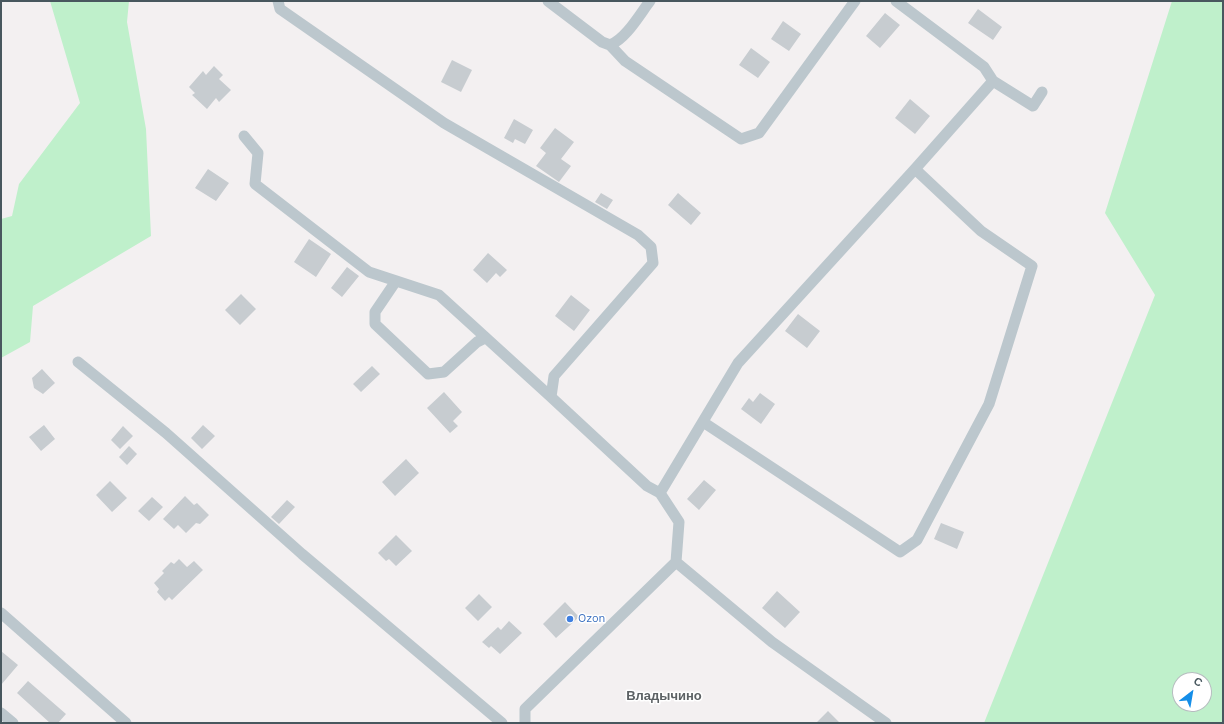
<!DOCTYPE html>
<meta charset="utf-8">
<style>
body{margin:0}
#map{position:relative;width:1224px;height:724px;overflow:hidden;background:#f3f0f1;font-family:"Work Sans",sans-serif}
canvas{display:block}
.frame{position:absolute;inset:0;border:2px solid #48575e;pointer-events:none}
.north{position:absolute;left:1172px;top:672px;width:40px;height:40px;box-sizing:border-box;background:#fff;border:1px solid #b6bcbf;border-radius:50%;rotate:31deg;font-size:11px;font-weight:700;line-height:16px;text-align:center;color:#48575e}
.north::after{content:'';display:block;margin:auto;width:14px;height:18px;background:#158ee8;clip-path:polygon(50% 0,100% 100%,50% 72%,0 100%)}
</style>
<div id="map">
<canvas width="1224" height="724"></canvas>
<div class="frame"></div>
<div class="north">С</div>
</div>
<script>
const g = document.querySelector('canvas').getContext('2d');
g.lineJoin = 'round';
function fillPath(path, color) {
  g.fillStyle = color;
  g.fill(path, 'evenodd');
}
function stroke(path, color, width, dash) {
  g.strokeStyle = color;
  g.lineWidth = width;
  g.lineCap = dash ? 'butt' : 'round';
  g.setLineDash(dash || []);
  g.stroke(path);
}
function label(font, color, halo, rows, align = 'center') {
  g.font = font + ' "Work Sans",sans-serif';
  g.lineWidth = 3;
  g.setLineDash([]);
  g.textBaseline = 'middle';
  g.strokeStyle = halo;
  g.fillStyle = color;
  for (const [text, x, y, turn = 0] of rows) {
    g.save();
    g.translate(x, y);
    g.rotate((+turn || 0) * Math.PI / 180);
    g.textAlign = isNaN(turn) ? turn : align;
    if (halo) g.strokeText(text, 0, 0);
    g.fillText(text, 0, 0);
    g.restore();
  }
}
fillPath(new Path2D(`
 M50,1H129L127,22L146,129L151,236L33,306L30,342L1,358V219L12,216L19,184L80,103Z
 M1172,1H1223V723H984L1155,295L1105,213ZM1180,680H1204V704H1180Z`), '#bff0cb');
fillPath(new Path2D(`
 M978,9L1002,27L993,40L968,23Z
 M885,13L900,25L880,48L866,36Z
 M783,21L801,34L789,51L771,39Z
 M751,48L770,62L758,78L739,65Z
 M452,60L472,70L461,92L441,82Z
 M214,66L223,75L219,79L231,90L219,102L216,98L207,109L192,95L195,93L189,87L203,71L206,75Z
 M910,99L930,116L915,134L895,118Z
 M514,119L533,130L525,144L515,139L513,143L504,138Z
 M555,128L574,142L561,159L571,166L559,182L536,166L546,153L540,148Z
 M208,169L229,183L216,201L195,188Z
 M601,193L613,200L607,209L595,202Z
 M678,193L701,213L691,225L668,205Z
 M309,239L331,254L316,277L294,262Z
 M488,253L507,270L500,277L496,273L487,283L473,270Z
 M347,267L359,276L342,297L331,288Z
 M241,294L256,309L240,325L225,310Z
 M571,295L590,310L574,331L555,316Z
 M798,314L820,331L807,348L785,331Z
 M372,366L380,374L361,392L353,384Z
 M42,369L55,383L43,394L34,388L32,378Z
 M444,392L462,412L453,421L458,426L450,433L427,408Z
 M760,393L775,404L761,424L741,409L749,398L753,402Z
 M44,425L55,439L41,451L29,437Z
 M203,425L215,436L202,449L191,438Z
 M123,426L133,436L120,449L111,440Z
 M129,446L137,454L127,465L119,457Z
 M406,459L419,473L395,496L382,482Z
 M704,480L716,490L699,510L687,499Z
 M110,481L127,498L112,512L96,495Z
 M185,496L194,505L197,503L209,515L200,524L196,523L186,533L178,525L174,529L163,519Z
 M152,497L163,507L149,521L138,511Z
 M287,500L295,507L279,524L271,517Z
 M941,523L964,532L957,549L934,539Z
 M396,535L412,551L396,566L389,559L386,561L378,553Z
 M179,559L187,567L194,561L203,570L172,600L169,597L165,601L157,592L159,589L154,583L164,573L162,571L171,562L174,564Z
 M777,591L800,612L785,628L762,608Z
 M479,594L492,607L478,621L465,608Z
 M565,602L579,617L556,638L543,624Z
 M509,621L522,633L500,654L491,646L489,648L482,642L498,627L501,630Z
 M1,651L18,665L1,685Z
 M28,681L66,714L58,723H50L17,693Z
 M828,711L840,723H816Z`), '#c7ccd0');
stroke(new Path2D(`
 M278,1L280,9L444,123L638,235L651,247L653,263L554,376L551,397L647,486L660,493
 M548,1L602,42L610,45C626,39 640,14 650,1
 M610,45L625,61L741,139L759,133L855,1
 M993,81L1033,106L1042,92
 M244,136L258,153L255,184L369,272L439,295L551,397
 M396,281L375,312V324L428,374L444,372L477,342L485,338
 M78,362L166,433L302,554L502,723
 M703,422L900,552L917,540L989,404L1032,266L981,231L915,169
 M676,562L772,642L886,723
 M1,613L126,723
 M1,713L13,723
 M525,723V709L676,562L679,522L660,493L738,363L915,169L993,81L984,67L896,1`), '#bcc7cd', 11);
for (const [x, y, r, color] of [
 [570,619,4,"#3f7fe0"]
]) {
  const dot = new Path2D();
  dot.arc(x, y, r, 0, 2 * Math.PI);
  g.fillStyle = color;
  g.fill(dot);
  stroke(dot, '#fff', 1.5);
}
label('11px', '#366cbe', '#fff', [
 ["Ozon",578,619]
], 'left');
label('bold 13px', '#5d6265', '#fff', [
 ["Владычино",664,696]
]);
</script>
